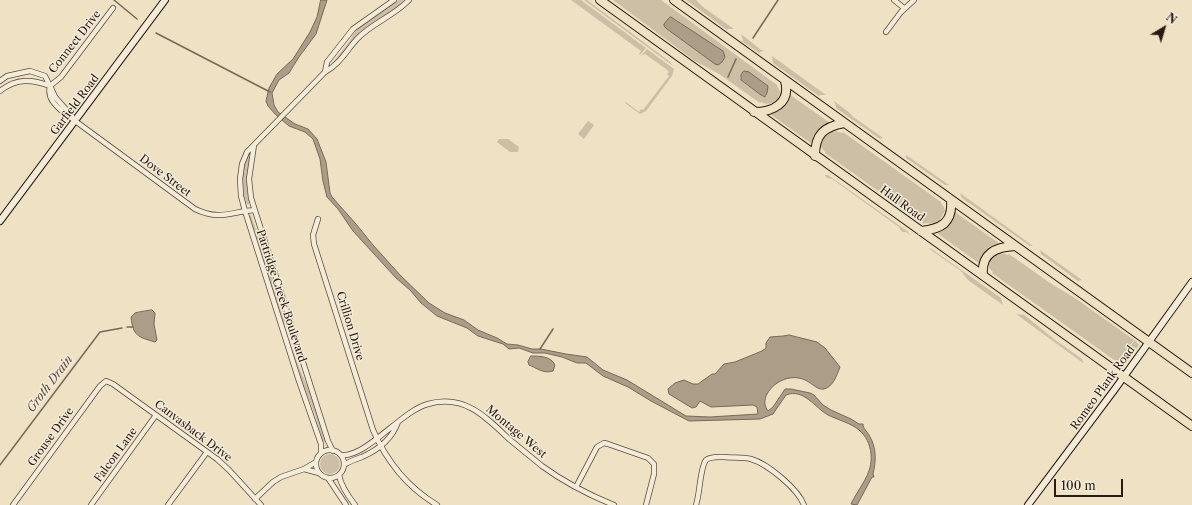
<!DOCTYPE html>
<style>
body{margin:0}
#map{position:relative;width:1192px;height:505px;overflow:hidden;background:#eee1c4;font-family:"Libre Caslon Text",serif}
canvas{display:block}
.north{position:absolute;left:1144px;top:8px;width:40px;height:40px;-webkit-text-stroke:3px #f4ecd9;paint-order:stroke;rotate:38deg;font-size:11px;font-weight:700;line-height:16px;text-align:center;color:#291a12}
.north::after{content:'';display:block;margin:auto;width:14px;height:18px;background:#291a12;clip-path:polygon(50% 0,100% 100%,50% 72%,0 100%)}
.scale{position:absolute;left:1054px;top:479px;width:69px;height:18px;box-sizing:border-box;border:2px solid #291a12;border-top:0;padding-left:5px;font-size:12px;line-height:14px;white-space:nowrap;color:#291a12;-webkit-text-stroke:3px #f4ecd9;paint-order:stroke}
</style>
<div id="map">
<canvas width="1192" height="505"></canvas>
<div class="north">N</div>
<div class="scale">100 m</div>
</div>
<script>
const g = document.querySelector('canvas').getContext('2d');
g.lineJoin = 'round';
function fillPath(path, color) {
  g.fillStyle = color;
  g.fill(path, 'evenodd');
}
function stroke(path, color, width, dash) {
  g.strokeStyle = color;
  g.lineWidth = width;
  g.lineCap = dash ? 'butt' : 'round';
  g.setLineDash(dash || []);
  g.stroke(path);
}
function label(font, color, halo, rows, align = 'center') {
  g.font = font + ' "Libre Caslon Text",serif';
  g.lineWidth = 3;
  g.setLineDash([]);
  g.textBaseline = 'middle';
  g.strokeStyle = halo;
  g.fillStyle = color;
  for (const [text, x, y, turn = 0] of rows) {
    g.save();
    g.translate(x, y);
    g.rotate((+turn || 0) * Math.PI / 180);
    g.textAlign = isNaN(turn) ? turn : align;
    if (halo) g.strokeText(text, 0, 0);
    g.fillText(text, 0, 0);
    g.restore();
  }
}
fillPath(new Path2D(`
 M399,0H404L396,8L360,32L336,62L331,65L349,42L354,33L359,28Z
 M571,0H581L646,48L640,55L639,54L641,51Z
 M584,0H587L669,61L673,66Z
 M613,0H661L777,85V86L780,91C780,101 770,107 761,102L760,103L719,74L695,61ZM669,18L675,19L700,37L718,47L725,57L723,60L715,64L667,29L666,22ZM749,72L763,82L768,88L767,95L764,97L761,95L743,82L740,78L742,73Z
 M686,0H696L703,7L734,29H728L727,30Z
 M741,34L761,50H764L759,53L742,41L743,40Z
 M647,49L674,69L672,76L646,111L640,114L625,103L626,102L639,112L641,109L643,110L669,76L667,74L669,72L666,69L645,54L641,56Z
 M772,56L826,95H820L819,96L773,63Z
 M789,94L830,123L820,129L812,144L770,114L780,109Z
 M834,101L850,113L852,116L883,138L880,139L836,108V106Z
 M588,121L594,125L584,139L578,134Z
 M836,131L842,133L843,132L941,202V203L944,207L945,211L939,221L934,224L925,223L924,224L825,153V152L821,147C820,139 828,132 836,131Z
 M499,139H508L519,147L518,152H510L497,142Z
 M250,153L247,181L250,202L248,205L246,203C242,188 240,167 250,153Z
 M906,155L949,185H945L906,158Z
 M825,175H828L907,231L910,235L906,232H902L899,227L832,179L827,178Z
 M960,193L1033,246H1030L962,198Z
 M955,212L1000,244L987,251L980,264L937,233L945,228Z
 M251,215C263,251 276,286 287,321L286,324L283,323L249,216Z
 M928,248L933,250L1001,298L1003,305L968,280L961,271Z
 M1040,250L1082,280L1078,281L1041,254Z
 M1001,253L1008,255L1009,254L1050,283L1075,298L1134,340L1117,362L992,273L993,272L989,268C988,260 994,255 1001,253Z
 M1016,314L1022,315L1023,314L1054,339L1082,359L1083,363Z
 M288,337L300,370L309,389L325,441L323,442L315,415L301,379Z
 M1135,340L1139,345L1124,365H1122L1118,363Z
 M320 464a10 10 0 1 1 20 0a10 10 0 1 1-20 0Z`), '#cdbfa6');
const water = new Path2D(`
 M321,0H327L316,34L299,57L289,73L279,80L272,93L274,105L278,112L295,124L308,129L317,139L326,162L330,193L332,197L356,224L373,245L400,275L429,303L445,313L464,320L478,330L497,338L507,344L518,345L532,349H541L566,354L587,357L603,370L627,380L686,416L710,417L758,414L757,407L753,405L711,407L700,401L696,407L692,408L669,394L668,389L675,383L684,380L693,384H698L712,374H715L724,364L735,362L762,351L766,348V343L770,337L783,336L789,335L817,342L825,348L840,367C837,375 833,387 824,389C817,390 813,384 807,381C793,373 775,380 767,394C764,400 764,406 768,411L773,407L785,389H791L810,393L814,395L823,405L831,410L851,419L859,424H863C863,429 867,431 869,435C877,448 876,461 873,474L874,477H872L857,505L851,504C859,487 873,474 871,454C870,444 866,436 859,430C851,423 838,420 828,415C815,408 804,388 786,395L773,414L760,419L689,421L651,401L628,387L603,376L586,363H577L562,357L545,353H533L519,348L509,349L503,344L478,336L467,328L437,316L421,303L410,290L396,278L353,231L338,209L327,197L323,181L320,159L313,139L305,132L289,126L275,114L268,106L266,101L269,88L277,74L293,59L310,32L317,17Z
 M671,17L723,51L725,57L722,62L718,65L715,64L667,29L664,26V24L669,18Z
 M744,71L749,72L768,86L767,93L765,97L761,95L741,80V75Z
 M152,310L155,313L154,324L157,340L155,342C138,337 133,336 131,317L135,313Z
 M531,356C539,356 551,356 555,365L553,371C543,374 537,368 529,365L528,362Z`);
fillPath(water, '#ab9d87');
stroke(water, '#776958', 1);
stroke(new Path2D(`
 M114,0L137,19
 M156,33L270,92
 M753,38L778,0
 M728,77L736,59
 M127,327H133
 M540,349L553,329
 M0,465L100,332L122,328`), '#776958', 1.5);
const street = new Path2D(`
 M894,0L904,8
 M886,32L901,12L914,0
 M325,72L327,62L353,29L394,0
 M0,81L7,76L30,71L45,76L52,90L55,97L72,116
 M50,86C47,98 55,105 63,112L195,209C220,221 230,212 254,210
 M50,86L61,77L113,8
 M0,91C16,78 32,79 50,86
 M254,145L249,179L251,198L328,441L333,451
 M318,219L313,235L314,244L373,430C387,462 407,487 437,505
 M316 464a14 14 0 1 1 28 0a14 14 0 1 1-28 0Z
 M321,453V444L299,381L245,211L241,196L240,179L242,164L247,152L325,72C340,64 346,51 357,39C372,23 394,16 409,0
 M341,455C366,458 401,411 428,404C464,394 485,416 509,439C520,448 531,457 542,466C564,482 589,495 614,505
 M344,465C350,461 356,459 362,457C378,450 392,439 398,422
 M304,469L319,473
 M339,475C341,486 348,496 355,505
 M328,478L346,505
 M576,487L597,447L604,443L608,444L648,458L654,464V474L646,505
 M255,499L273,482L281,477L304,469L316,462
 M13,505L100,386L106,381L113,384L217,459L229,470L261,505
 M91,505L156,415
 M168,505L207,452
 M696,505C700,494 700,467 706,460C711,456 718,457 724,457C732,458 743,457 751,459C768,464 798,489 804,505`);
const secondary = new Path2D(`
 M0,221L165,0
 M1028,505L1115,389L1192,282`);
const highway = new Path2D(`
 M600,0L1192,426
 M674,0L1192,373
 M754,112C773,112 791,103 785,81
 M815,156C815,134 824,127 844,123
 M921,231C941,229 953,223 951,200
 M983,275C981,253 996,247 1015,246`);
stroke(street, '#5a4c3e', 6);
stroke(secondary, '#291a12', 8);
stroke(highway, '#291a12', 10);
stroke(street, '#f4ecd9', 4.5);
stroke(secondary, '#f4ecd9', 6);
stroke(highway, '#eee1c4', 8);
label('11px', '#291a12', '#f4ecd9', [
 ["Connect Drive",75,42,-52],
 ["Garfield Road",75,105,-53],
 ["Dove Street",165,176,37],
 ["Hall Road",902,204,36],
 ["Partridge Creek Boulevard",281,296,72],
 ["Crillion Drive",350,326,73],
 ["Romeo Plank Road",1103,388,-54],
 ["Canvasback Drive",193,431,37],
 ["Montage West",516,432,40],
 ["Grouse Drive",51,437,-54],
 ["Falcon Lane",116,455,-54]
]);
label('italic 12px', '#5d4e41', '#f4ecd9', [
 ["Groth Drain",50,384,-53]
]);
</script>
